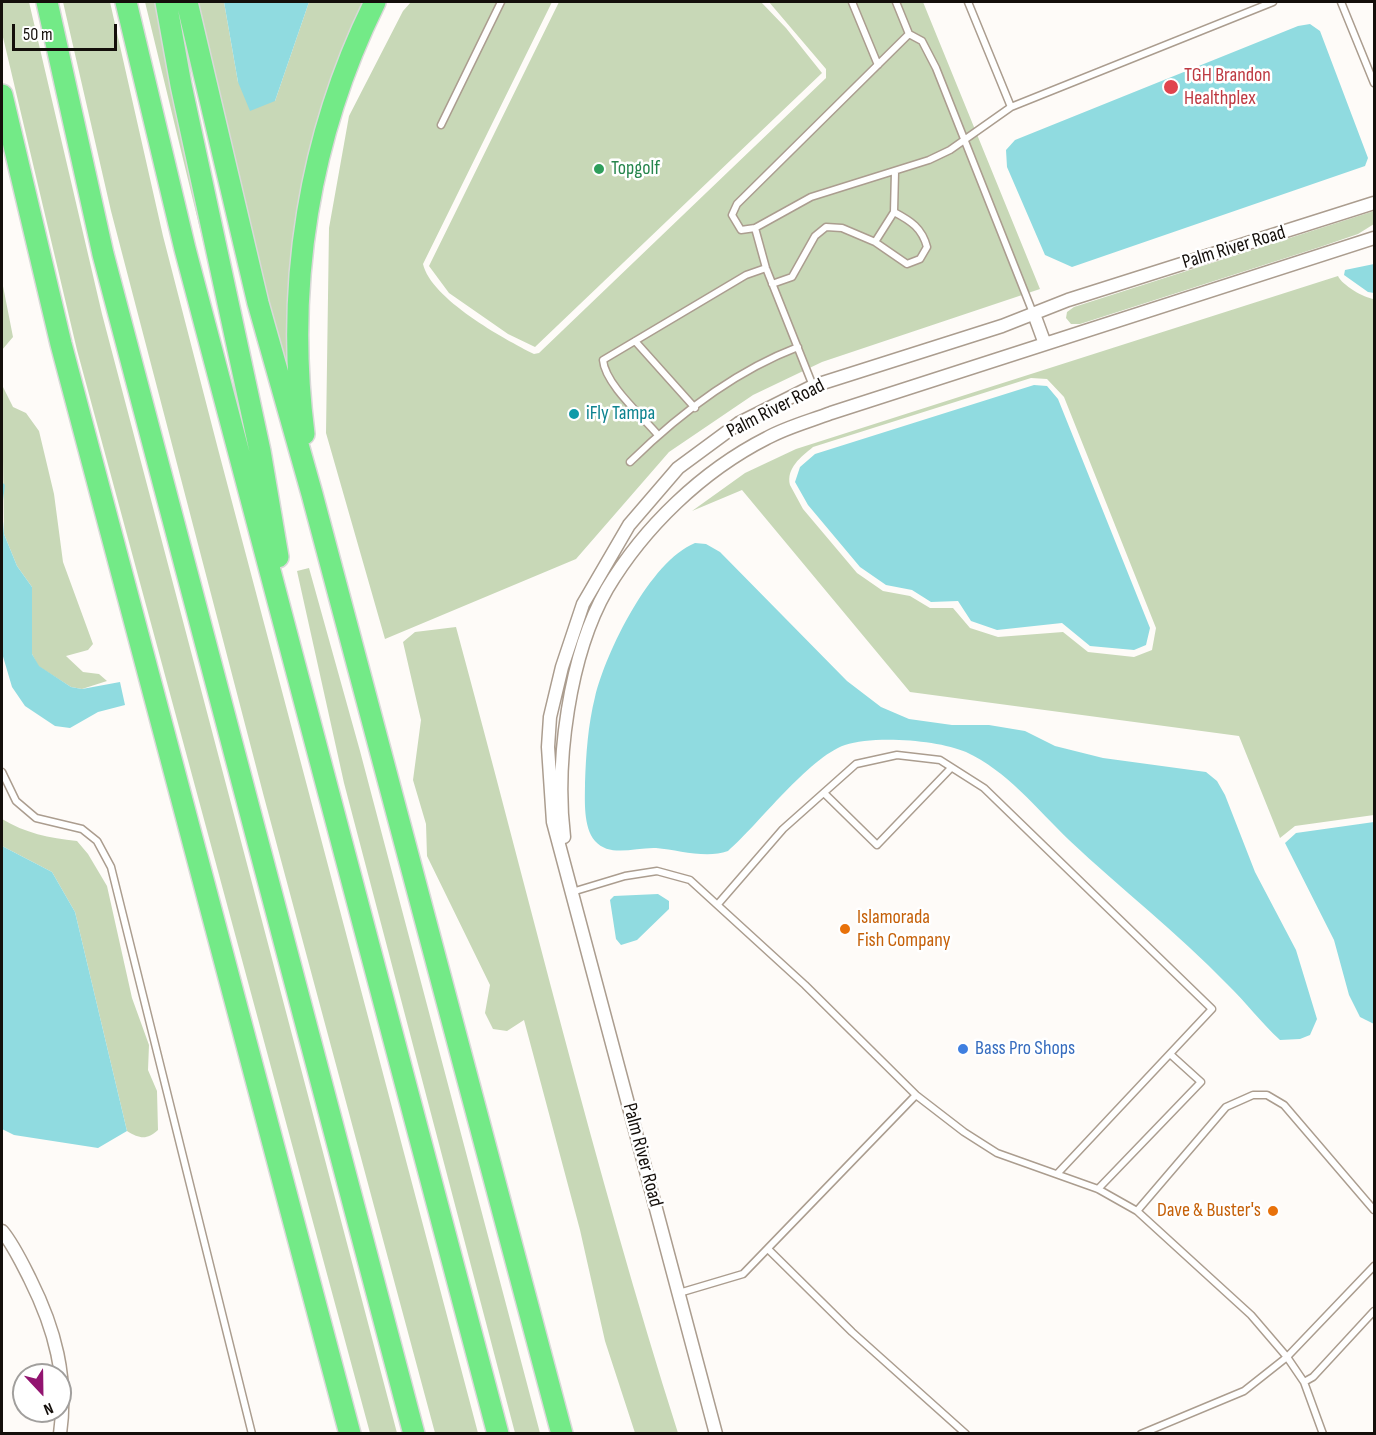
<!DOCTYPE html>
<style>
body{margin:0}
#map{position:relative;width:1376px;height:1435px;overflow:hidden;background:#fefbf8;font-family:"Sofia Sans Condensed",sans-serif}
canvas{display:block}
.frame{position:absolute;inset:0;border:3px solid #140f0b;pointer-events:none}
.north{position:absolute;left:12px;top:1363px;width:60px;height:60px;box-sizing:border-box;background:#fff;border:2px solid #a19f9d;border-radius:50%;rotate:158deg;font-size:16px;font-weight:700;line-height:24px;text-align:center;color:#140f0b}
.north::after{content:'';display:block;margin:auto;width:21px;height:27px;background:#921470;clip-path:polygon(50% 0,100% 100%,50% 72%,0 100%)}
.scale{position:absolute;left:12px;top:24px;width:105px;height:27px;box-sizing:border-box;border:3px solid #140f0b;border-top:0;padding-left:8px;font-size:18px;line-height:21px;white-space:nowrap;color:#140f0b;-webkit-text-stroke:4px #fff;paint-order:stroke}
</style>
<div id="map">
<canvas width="1376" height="1435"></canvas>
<div class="frame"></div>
<div class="north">N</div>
<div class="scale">50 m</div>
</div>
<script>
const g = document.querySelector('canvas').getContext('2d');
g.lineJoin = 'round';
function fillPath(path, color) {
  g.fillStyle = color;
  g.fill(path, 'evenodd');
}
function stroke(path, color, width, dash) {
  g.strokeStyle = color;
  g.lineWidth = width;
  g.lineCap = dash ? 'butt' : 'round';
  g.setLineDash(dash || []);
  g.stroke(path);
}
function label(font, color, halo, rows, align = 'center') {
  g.font = font + ' "Sofia Sans Condensed",sans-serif';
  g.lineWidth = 5;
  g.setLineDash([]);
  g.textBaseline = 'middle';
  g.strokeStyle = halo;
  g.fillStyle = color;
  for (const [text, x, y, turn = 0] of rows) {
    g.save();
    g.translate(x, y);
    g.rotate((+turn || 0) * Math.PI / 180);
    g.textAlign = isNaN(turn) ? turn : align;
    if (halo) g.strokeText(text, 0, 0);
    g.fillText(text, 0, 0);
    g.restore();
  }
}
fillPath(new Path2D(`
 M2,2H29L102,314L397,1433H370L77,350L2,33Z
 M63,2H110L163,236L218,449L478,1433H435L264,797L111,211Z
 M145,2H161L220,293L216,295Z
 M195,2H224L238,82L275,101L309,2H368L341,64L292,372L284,373Z
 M411,2H552L423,264C431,299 504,339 534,354L539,353L826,78V69L769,2H923L1040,289L822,362L753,395L669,452L576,559L385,639L326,433L329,228L349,116L403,11Z
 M559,2H761L786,28L822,73L535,347L508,334L449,293L429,266Z
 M1374,211V224L1358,234L1320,247L1080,324H1071L1066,318L1067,312L1074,307Z
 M1338,276C1342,285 1364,298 1374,299V815L1295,826L1280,838L1239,736L910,692L742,490L692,511L745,473L796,449ZM1031,378L1047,379L1064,397L1156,628L1152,650L1134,657L1088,652L1063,632L998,637L970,628L953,608H930L910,596L883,591L857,573L803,509L790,485C786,468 801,457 813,447Z
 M2,281L13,337L2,350Z
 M2,385L13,407L26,413L39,431L54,494L63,562L93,644L88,650L66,656L83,672L99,674L107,681L82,689L71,687L38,666L32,654V587L17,566L4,534Z
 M309,568L360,751L540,1433H515L344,783L297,571Z
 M456,627C529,896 594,1168 678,1433H635L605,1341L580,1230L524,1020L507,1031L493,1029L485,1013L490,985L427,856L426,824L413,780L421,720L403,642L415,632Z
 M2,819C25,833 49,838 77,841L88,854L107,886L132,998L149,1045L148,1070L157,1091L158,1130C147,1140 140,1139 127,1131L75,912L52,872L2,846Z`), '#c8d8b7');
fillPath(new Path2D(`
 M224,2H309L275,101L250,111L238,82Z
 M1310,24L1320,31L1368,158L1365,166L1072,267L1045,255L1007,167L1006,150L1015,140L1298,26Z
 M1374,264V293L1368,292L1344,275L1345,270Z
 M1034,385L1047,386L1058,399L1150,628L1146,645L1134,650L1090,646L1062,623L997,630L971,621L958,601L931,602L912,590L886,585L860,567L808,505L795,482L800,467L815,454Z
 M2,482L5,485L2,508L4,534L17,566L32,587V654L39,666L71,687L82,689L120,682L125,705L98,712L70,728L55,726L25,706L12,687L2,653Z
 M695,543L706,544L720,552L847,681L881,707L909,719L952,725H989L1025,731L1055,746L1103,758L1206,772L1217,781L1225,795L1255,872L1296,950L1317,1019L1310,1035L1300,1039L1280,1040C1261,1023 1246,1002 1227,984C1178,933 1121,889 1069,840C1038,810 1006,770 966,752C939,740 874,735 845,745C808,758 759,824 728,851C706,859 679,850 656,848C636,847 610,858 595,841C583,827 585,800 585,783C586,754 588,725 595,697C606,652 650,561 695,543Z
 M1374,822V1024L1360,1017L1349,995L1334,940L1285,843L1296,833Z
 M2,846L52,872L75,912L127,1131L98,1148L14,1135L2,1129Z
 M658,894L669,901V909L637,940L621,945L616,939L610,900L614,896Z`), '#90dbe0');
const lane = new Path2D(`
 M852,2L878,65
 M896,2L909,34L922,41L936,68L1033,313
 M968,2L1011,107
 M1341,2L1374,83
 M909,34L737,204L732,215L741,230L755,228L811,197L929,160L950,150L1011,107L1273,2
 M441,125L501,2
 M755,228L766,268L813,386
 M875,242L907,264L920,259L927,247C922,228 911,221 894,212
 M772,284L792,277L815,236L826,227L842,228L875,242L894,212L895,172
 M635,341L695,408
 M658,435C642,416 605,384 603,360L746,275L766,268
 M630,462C678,415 735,371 798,347
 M2,772L16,801L36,818L82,829L97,841L111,867L252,1434
 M824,793L877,845L951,768
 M572,892L625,876L657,871L690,880L805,985L916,1095L964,1132L997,1153L1098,1189L1137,1211L1251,1315L1287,1357L1374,1266
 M718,904L783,829L856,764L897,755L940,760L984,788L1212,1009L1057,1174
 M1098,1189L1201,1082L1170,1054
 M1137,1211L1226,1107L1253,1095H1267L1284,1105L1374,1210
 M769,1250L852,1332L966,1434
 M679,1293L743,1274L916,1095
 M1304,1382L1313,1377L1374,1311
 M1141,1434L1244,1391L1287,1357L1304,1382L1323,1434`);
const street = new Path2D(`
 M1034,314L1045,344
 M564,837C555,763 569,655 607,589C644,527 702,471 767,438C787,427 810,421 831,413L1374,238
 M2,1231C13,1244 22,1263 30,1279C55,1329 68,1377 60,1434
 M716,1434L553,822L548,747L550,717L562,667L583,604L629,525L678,468L739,423L813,386L1002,326L1068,300L1374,203`);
const highway = new Path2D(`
 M47,2L103,254L414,1434
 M126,2L185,249L498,1434
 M166,2L181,85L260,451L278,557
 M187,2L258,303L312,494L562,1434
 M2,95L61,344L350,1434
 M304,434C285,285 309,136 375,2`);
stroke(lane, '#ab9d8f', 9);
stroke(street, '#ab9d8f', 15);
stroke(highway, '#d9d9d8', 24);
stroke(lane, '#fff', 6);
stroke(street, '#fff', 12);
stroke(highway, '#73ea87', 21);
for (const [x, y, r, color] of [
 [1171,87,8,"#e0444e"],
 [599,169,6,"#2e9e5b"],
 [574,414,6,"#0f9aa8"],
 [845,929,6,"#e8710a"],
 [963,1049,6,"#3f7fe0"],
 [1273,1211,6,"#e8710a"]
]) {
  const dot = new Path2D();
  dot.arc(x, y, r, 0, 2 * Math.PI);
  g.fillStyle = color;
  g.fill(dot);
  stroke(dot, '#fff', 2);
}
label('20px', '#be3a42', '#fff', [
 ["TGH Brandon",1184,76],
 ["Healthplex",1184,99]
], 'left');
label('20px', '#27864d', '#fff', [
 ["Topgolf",611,169]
], 'left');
label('20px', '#140f0b', '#fff', [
 ["Palm River Road",1234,248,-17],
 ["Palm River Road",776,409,-27],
 ["Palm River Road",642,1155,75]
]);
label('20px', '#0d838f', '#fff', [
 ["iFly Tampa",586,414]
], 'left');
label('20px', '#c56008', '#fff', [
 ["Islamorada",857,918],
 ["Fish Company",857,941],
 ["Dave & Buster's",1261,1211,"right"]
], 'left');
label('20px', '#366cbe', '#fff', [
 ["Bass Pro Shops",975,1049]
], 'left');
</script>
